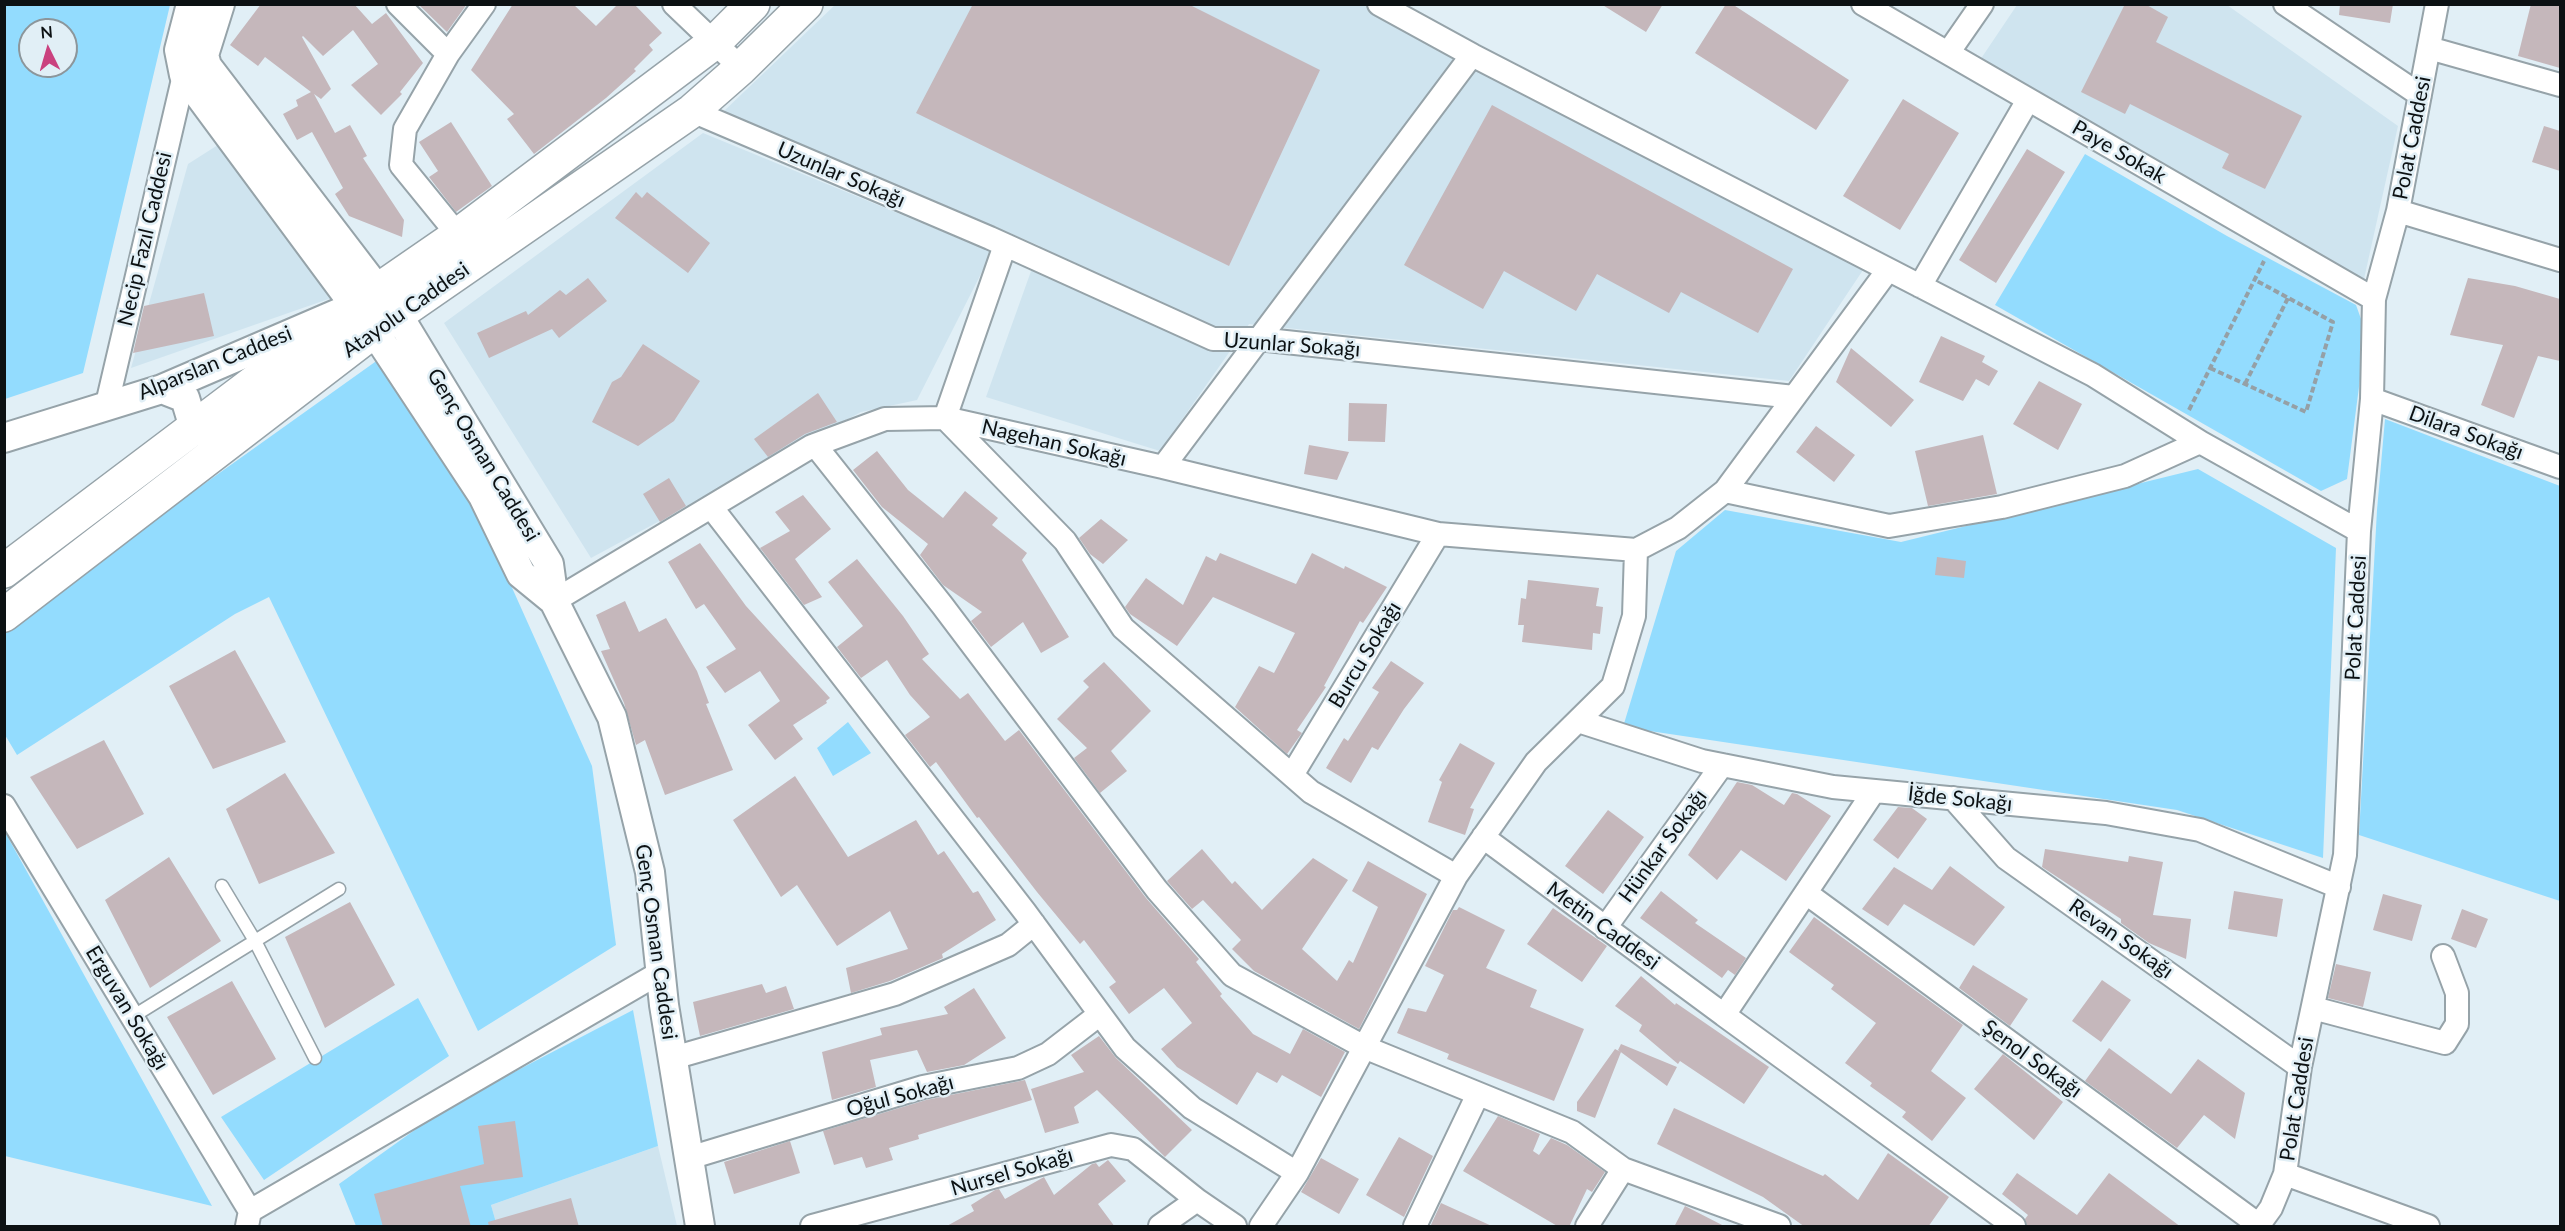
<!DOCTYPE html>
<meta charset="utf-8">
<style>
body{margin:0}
#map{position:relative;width:2565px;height:1231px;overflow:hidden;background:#e1eff6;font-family:Lato,sans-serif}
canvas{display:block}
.frame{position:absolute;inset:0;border:6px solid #0c1113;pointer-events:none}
.north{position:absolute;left:18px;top:18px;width:60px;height:60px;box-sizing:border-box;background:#e1eff6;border:2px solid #8c969b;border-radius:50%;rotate:355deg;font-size:16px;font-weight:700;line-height:24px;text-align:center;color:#0c1113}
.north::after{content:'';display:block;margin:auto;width:21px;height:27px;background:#ca427f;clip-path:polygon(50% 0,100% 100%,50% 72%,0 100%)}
</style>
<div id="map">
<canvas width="2565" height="1231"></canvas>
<div class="frame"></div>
<div class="north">N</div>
</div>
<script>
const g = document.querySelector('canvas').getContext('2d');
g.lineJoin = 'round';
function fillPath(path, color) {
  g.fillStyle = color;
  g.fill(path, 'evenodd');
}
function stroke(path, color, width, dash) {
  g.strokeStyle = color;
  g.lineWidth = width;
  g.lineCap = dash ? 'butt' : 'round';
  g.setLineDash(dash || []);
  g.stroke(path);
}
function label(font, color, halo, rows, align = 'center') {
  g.font = font + ' Lato,sans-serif';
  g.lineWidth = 5;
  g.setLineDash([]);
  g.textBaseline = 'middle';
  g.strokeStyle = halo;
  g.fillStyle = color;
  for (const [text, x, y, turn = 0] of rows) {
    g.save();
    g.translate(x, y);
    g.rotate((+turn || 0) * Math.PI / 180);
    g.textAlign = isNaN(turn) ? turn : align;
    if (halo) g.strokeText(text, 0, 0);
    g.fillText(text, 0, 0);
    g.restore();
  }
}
fillPath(new Path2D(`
 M835,5H1364L1863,270L1789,381L1249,324L1160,451L986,397L1040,246L723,112Z
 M2017,5H2227L2398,126L2364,279L1976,66Z
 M703,133L992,252L917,400L861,412L591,558L444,323Z
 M221,143L337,296L131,368L188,164Z
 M658,1146L677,1226H497L491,1205Z`), '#cfe4ef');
fillPath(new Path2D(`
 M4,5H170L83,373L5,399ZM30,30H66V66H30Z
 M2085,154L2227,236L2356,305L2366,333L2347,479L2321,491L1995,305Z
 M389,352L496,552L592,766L616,945L478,1031L269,597L235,614L17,755L5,735V626Z
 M2385,419L2560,486V901L2359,835L2377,510Z
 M2198,469L2336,548L2323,858L2177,810L1623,727L1676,551L1725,510L1901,542Z
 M848,722L871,753L833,776L817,748Z
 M4,832H5L212,1206L5,1156Z
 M418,998L449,1056L264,1180L221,1117Z
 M633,1010L658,1146L491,1205L497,1226H356L339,1184L447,1107Z`), '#93dcfe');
fillPath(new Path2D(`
 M261,4H354L372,24L386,13L423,63L400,92L402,94L381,115L351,85L378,64L353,30L323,56L303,36L302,37L331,89L321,99L314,94L335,133L350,125L367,156L363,158L404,220L402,237L349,216L335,194L343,188L312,132L297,140L283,114L298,106L296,100L311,92L265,57L258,66L230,45Z
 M418,4H467L447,32Z
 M513,4H573L596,26L618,4H634L662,33L649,45L653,50L634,69L636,71L606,98L534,154L507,119L514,114L471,70Z
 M973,4H1188L1320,70L1229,266L916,113Z
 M1601,4H1663L1646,32Z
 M1726,4H1732L1849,80L1816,130L1695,53Z
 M2125,4H2145L2168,17L2156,42L2302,116L2265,189L2222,168L2229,154L2130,104L2125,114L2081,92Z
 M2340,4H2393L2390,23L2339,15Z
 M2531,4H2560V68L2518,56Z
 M1903,99L1959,133L1900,230L1843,196Z
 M1492,105L1793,269L1758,333L1681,292L1669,313L1597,274L1576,311L1504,271L1483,309L1404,265Z
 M451,122L492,186L456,212L429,177L438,171L419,142Z
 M2544,126L2560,131V171L2532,162Z
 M2027,149L2065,172L1996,283L1959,260Z
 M636,192L642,198L647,192L710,243L688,273L615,218Z
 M588,278L607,301L559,338L552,329L489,358L477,333L526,311L528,315L560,290L566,295Z
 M2468,278L2515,286L2560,299V361L2538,356L2514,418L2481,405L2503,345L2450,335Z
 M204,293L214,336L133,353L144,306Z
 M1941,336L1985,356L1982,362L1998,371L1989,386L1976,379L1963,401L1919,382Z
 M643,344L700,381L674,421L638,446L592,422L612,382L621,377Z
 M1851,348L1914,400L1891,427L1836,382Z
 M2039,381L2082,404L2058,450L2013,424Z
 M818,393L837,422L805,434L768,457L754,439Z
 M1349,403L1387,404L1385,442L1348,441Z
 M1816,426L1855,455L1834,482L1796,452Z
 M1983,435L1997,494L1928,506L1915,451Z
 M1309,445L1349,452L1337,480L1304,474Z
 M877,451L908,490L943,518L965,491L998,518L992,525L1027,553L1022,560L1069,637L1041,653L1023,622L991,647L971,621L982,612L943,585L920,555L928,544L882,507L853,470Z
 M669,478L686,506L660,522L643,494Z
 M803,495L831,529L795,559L822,597L804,605L760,548L790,531L775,512Z
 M1101,519L1128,540L1103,564L1090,554L1079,538Z
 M700,543L746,606L830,698L826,701L827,703L793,725L803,739L775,760L748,725L780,701L760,671L725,693L706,667L736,649L704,604L696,609L668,562Z
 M1220,553L1296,584L1312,553L1344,569L1345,566L1387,587L1363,623L1360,621L1324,686L1326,687L1297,730L1302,733L1287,754L1235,707L1259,666L1274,673L1295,633L1213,597L1177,646L1130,614L1125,607L1146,578L1183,605L1206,556L1216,561Z
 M1937,557L1966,561L1964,578L1935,575Z
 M857,559L903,616L929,654L922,659L960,699L968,693L1005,741L1019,730L1146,898L1199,959L1196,962L1222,994L1220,996L1253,1034L1290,1054L1303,1029L1345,1052L1321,1097L1282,1075L1277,1083L1257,1072L1237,1105L1177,1067L1161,1049L1192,1023L1164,988L1129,1014L1109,987L1116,982L1084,940L1080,944L1037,892L979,817L977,818L936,762L930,767L905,735L930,717L910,695L887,660L861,678L837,647L863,626L828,582Z
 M1528,580L1599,588L1596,606L1603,607L1600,634L1593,633L1592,650L1522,642L1524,625H1518L1521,598L1526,599Z
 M625,601L639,632L666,618L697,671L709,703L706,704L733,770L665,795L645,740L636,745L624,703L601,651L610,649L596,615Z
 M235,650L286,742L213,769L169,686Z
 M1391,661L1424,683L1404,709L1378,750L1372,747L1351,783L1326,768L1344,738L1348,741L1379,692L1372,688Z
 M1104,662L1151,711L1111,751L1127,771L1100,793L1074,758L1087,748L1057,719L1089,687L1083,681Z
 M104,740L144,814L77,849L30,777Z
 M1460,743L1495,763L1470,808L1474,809L1465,835L1428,822L1442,782L1439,780Z
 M285,773L335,853L259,884L226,809Z
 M795,776L848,857L916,820L938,855L944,851L973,893L978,891L996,920L942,954L943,958L890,981L851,993L846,968L908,949L890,911L837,946L797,885L781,897L733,820Z
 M1737,782L1752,785L1784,805L1792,793L1797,794L1831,816L1786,881L1741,850L1717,880L1688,855Z
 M1898,807L1912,808L1927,819L1898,859L1873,840Z
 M1608,810L1644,837L1603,894L1565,866Z
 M1202,849L1232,884L1235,881L1262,910L1313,858L1348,880L1302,949L1337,981L1349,960L1353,963L1378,907L1352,891L1368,861L1427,894L1359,1029L1254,971L1232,949L1241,940L1203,900L1192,909L1167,881Z
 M2045,849L2128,862L2129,856L2163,862L2153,915L2191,919L2186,959L2149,943L2121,923V919L2042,867Z
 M169,857L221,941L150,988L105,900Z
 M1950,866L2005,907L1974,946L1904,904L1888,926L1862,909L1894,867L1932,890Z
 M1661,891L1698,920L1695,923L1746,958L1735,975L1728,970L1722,978L1640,918Z
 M2234,891L2283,899L2277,937L2228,929Z
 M2383,894L2422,905L2412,941L2373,930Z
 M350,902L395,985L325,1028L285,937Z
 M1459,907L1505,930L1486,968L1537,990L1530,1007L1584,1029L1554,1101L1447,1059L1449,1054L1397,1033L1408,1008L1426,1012L1444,975L1425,966L1453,910H1457Z
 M1553,908L1607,946L1582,982L1527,944Z
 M2462,909L2488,919L2476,948L2451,939Z
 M1814,917L1963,1025L1931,1071L1966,1098L1932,1141L1902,1117L1906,1112L1870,1086L1872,1083L1845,1063L1876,1023L1831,989L1834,985L1789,952Z
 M2336,964L2371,972L2363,1007L2328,998Z
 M1973,965L2028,999L2010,1026L1959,988Z
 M1641,976L1675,1005L1676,1003L1769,1067L1744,1104L1680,1061L1678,1064L1639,1031L1642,1025L1615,1006Z
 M2102,980L2131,1000L2101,1042L2072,1021Z
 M232,981L276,1059L213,1095L167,1017Z
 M762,984L766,993L786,986L794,1009L700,1036L693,1002Z
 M974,988L1006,1038L964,1065L927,1072L917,1050L870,1060L876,1087L832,1100L822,1052L882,1035L880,1028L948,1014L944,1007Z
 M1099,1036L1116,1058L1192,1130L1165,1157L1097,1090L1074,1107L1079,1123L1045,1133L1031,1089L1084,1072L1071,1055Z
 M1621,1044L1677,1067L1667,1086L1618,1050Z
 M2109,1048L2171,1094L2198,1059L2245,1093L2235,1139L2204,1115L2177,1148L2085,1081Z
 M1615,1049L1621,1052L1595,1118L1577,1111V1102Z
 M2003,1054L2063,1102L2034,1140L1974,1089Z
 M1025,1080L1032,1100L918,1135L919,1139L889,1148L893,1160L866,1168L862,1157L834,1165L823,1131L926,1100Z
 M1674,1108L1823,1176L1825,1174L1858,1200L1888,1153L1949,1197L1928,1227H1805L1763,1197L1657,1144Z
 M1498,1116L1540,1134L1533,1151L1539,1155L1551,1138L1567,1145L1605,1172L1592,1192L1587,1189L1569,1227H1559L1463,1171Z
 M515,1121L523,1177L460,1186L471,1227H383L374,1194L484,1164L478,1126Z
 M1399,1137L1433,1156L1404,1217L1366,1195Z
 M790,1141L800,1173L734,1194L724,1162Z
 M1321,1158L1359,1179L1339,1214L1301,1192Z
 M1108,1160L1126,1181L1098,1204L1115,1227H945L974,1211L971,1205L995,1190L999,1189L1005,1199L1044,1177L1054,1195L1092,1164L1096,1163L1099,1167Z
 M2017,1173L2077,1215L2109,1173L2181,1227H2027L2025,1219L2028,1215L2002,1194Z
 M571,1198L579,1227H489L488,1222Z
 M1441,1203L1494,1227H1430Z
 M1685,1206L1726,1227H1674Z`), '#c5b7bb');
const service = new Path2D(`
 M222,886L255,941L315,1058
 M132,1017L339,889`);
const minor = new Path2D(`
 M398,4L448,54
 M674,4L741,68
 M1379,4L1472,55
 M1863,4L2374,299
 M2285,4L2420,95
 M2429,48L2560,85
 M1948,53L1982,4
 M692,111L990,238L1213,339H1258L1794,397
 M2398,211L2560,260
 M458,235L401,165L405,129L448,54L484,4
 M1888,270L1725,491L1889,526L2002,507L2125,476L2200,442
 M1920,286L2028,100
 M2372,399L2560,467
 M107,404L184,75L194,71
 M945,418L1065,541L1123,628L1311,792L1456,876L1536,762L1613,686L1634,616L1636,550
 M945,418L1163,467
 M815,445L942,605L1157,890L1232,975L1364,1047L1572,1132L1623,1169L1779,1226
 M1725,491L1678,528L1636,550L1438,534L1163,467L1472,55L2093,375L2200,442L2359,531
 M712,508L1025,912L1125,1048L1192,1108L1297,1173L1456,876
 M554,601L812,446L885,419L945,418L1005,245
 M1578,721L1702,761L1833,787L2106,813L2200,830L2339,887
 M1292,775L1438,534
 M1874,791L1724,1015L2014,1226
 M1953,798L2006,858L2300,1067
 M4,806L250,1211
 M1483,837L1724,1015
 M1806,893L2259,1225
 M1605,928L1722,765
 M2313,1008L2445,1043L2457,1024V993L2443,956
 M673,1058L895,994L1008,945L1034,924
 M689,1158L923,1087L1018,1068L1048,1054L1100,1014
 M2285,1174L2428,1226
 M247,1226L250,1211L661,972
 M812,1226L1111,1145L1133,1149L1197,1200
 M1160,1226L1197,1200L1235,1226
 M1261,1226L1297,1173
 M1415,1226L1478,1094
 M1587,1226L1623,1169
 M2258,1226L2271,1208L2285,1174L2300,1067L2345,855L2359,531L2372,399L2374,299L2398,211L2437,4`);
const tertiary = new Path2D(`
 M220,4L204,55L207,66L378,290
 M398,315L549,564L554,601L612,717L650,872L664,1005L700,1226
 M374,331L483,496L521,574L554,601
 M162,389L185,398L194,428
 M4,438L162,389L355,306L184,75L179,50L191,4`);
const primary = new Path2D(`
 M4,571L355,306L458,235L715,42L753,4
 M4,615L374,331L692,111L741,68L806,4`);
stroke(service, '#96a3a9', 15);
stroke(minor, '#96a3a9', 26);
stroke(tertiary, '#96a3a9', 32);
stroke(primary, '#96a3a9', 36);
stroke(new Path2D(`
 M2210,368L2306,412L2333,322L2255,280
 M2245,384L2288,298
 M2189,410L2264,261`), '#95a0a6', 4, [6, 3]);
stroke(service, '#fff', 12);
stroke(minor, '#fff', 22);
stroke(tertiary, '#fff', 28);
stroke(primary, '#fff', 33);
label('21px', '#0c1113', '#e1eff6', [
 ["Polat Caddesi",2412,138,-79],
 ["Paye Sokak",2119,152,30],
 ["Uzunlar Sokağı",841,175,23],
 ["Necip Fazıl Caddesi",145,239,-77],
 ["Atayolu Caddesi",406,310,-35],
 ["Uzunlar Sokağı",1292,345,4],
 ["Alparslan Caddesi",215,363,-22],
 ["Dilara Sokağı",2466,433,20],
 ["Nagehan Sokağı",1054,443,13],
 ["Genç Osman Caddesi",483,455,59],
 ["Polat Caddesi",2356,618,-87],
 ["Burcu Sokağı",1365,655,-59],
 ["İğde Sokağı",1960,799,6],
 ["Hünkar Sokağı",1663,846,-54],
 ["Metin Caddesi",1603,926,36],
 ["Revan Sokağı",2121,939,35],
 ["Genç Osman Caddesi",656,942,82],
 ["Erguvan Sokağı",127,1008,59],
 ["Şenol Sokağı",2032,1059,36],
 ["Oğul Sokağı",900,1096,-15],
 ["Polat Caddesi",2297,1099,-81],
 ["Nursel Sokağı",1012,1172,-16]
]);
</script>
